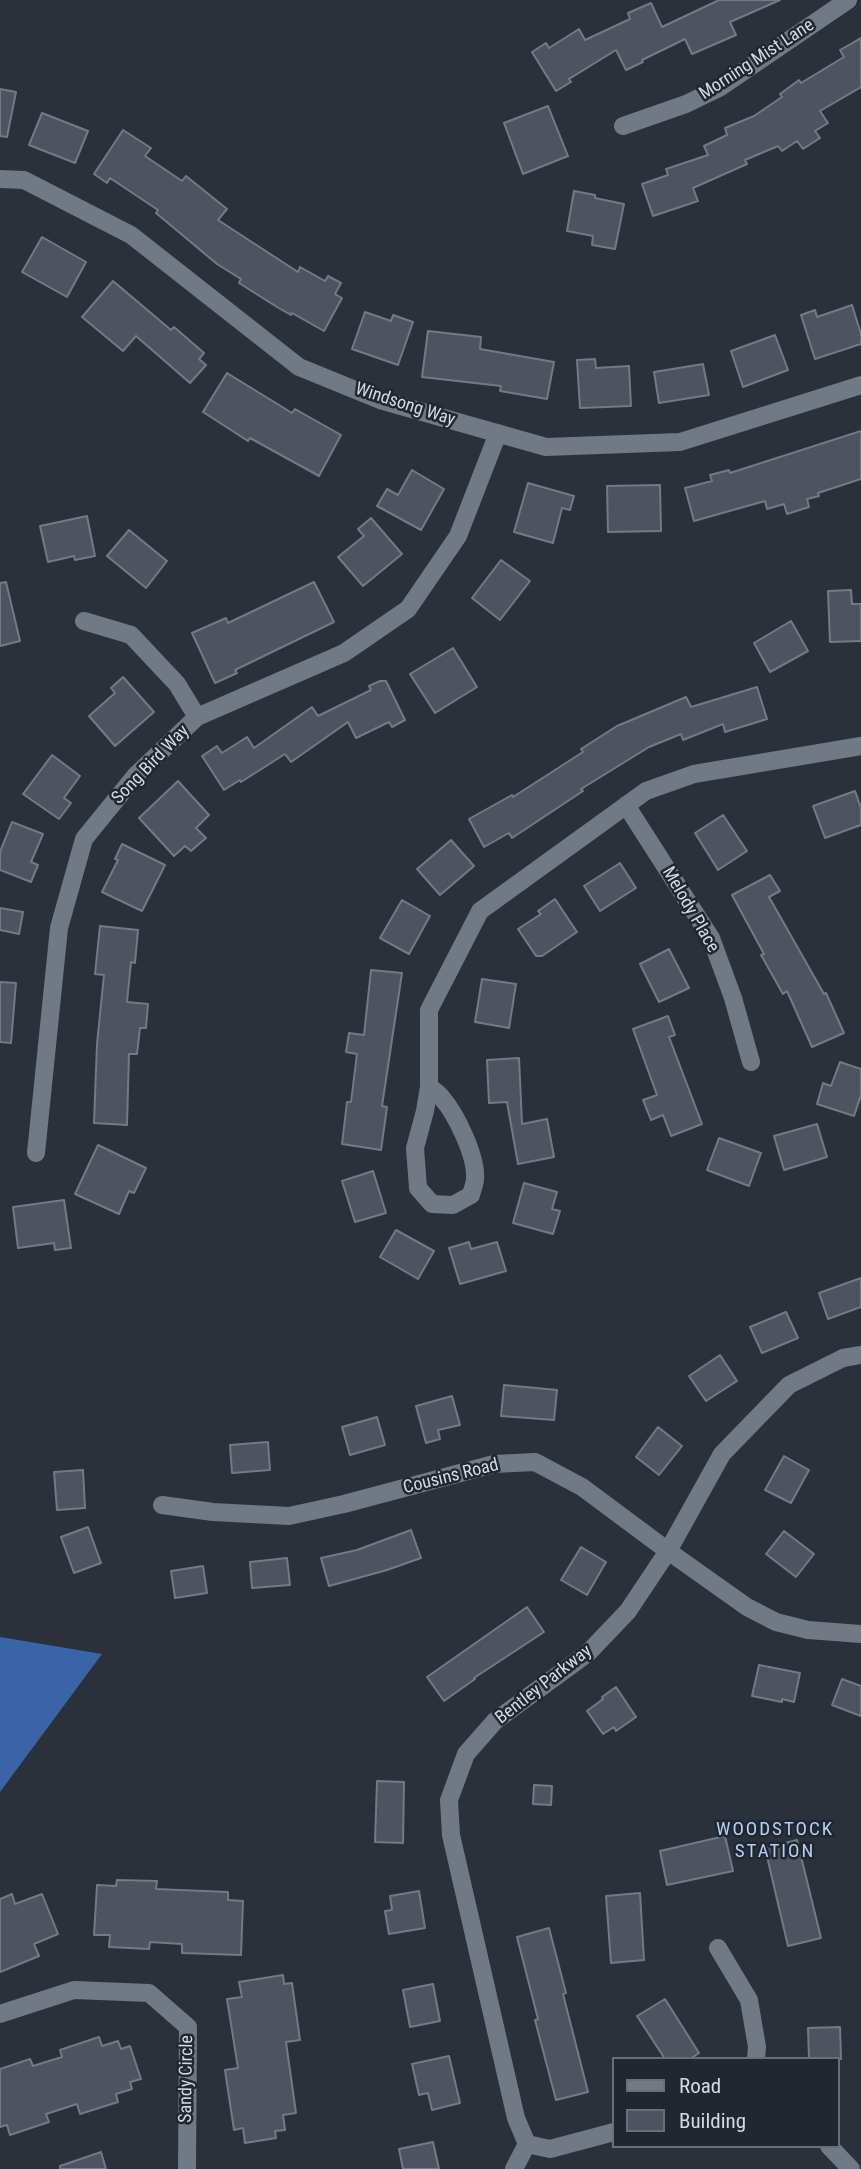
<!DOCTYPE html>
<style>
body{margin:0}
#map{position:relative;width:861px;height:2169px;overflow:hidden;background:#2a313b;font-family:"Roboto Condensed",sans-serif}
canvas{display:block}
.legend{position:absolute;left:612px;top:2057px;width:228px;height:91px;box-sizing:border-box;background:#212730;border:2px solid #696f76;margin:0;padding:9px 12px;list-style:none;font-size:21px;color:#d6dae0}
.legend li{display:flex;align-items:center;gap:14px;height:35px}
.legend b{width:35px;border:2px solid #696f76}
</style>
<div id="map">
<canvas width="861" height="2169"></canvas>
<ul class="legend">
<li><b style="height:9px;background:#717984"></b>Road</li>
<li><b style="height:19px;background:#4d545f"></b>Building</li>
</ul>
</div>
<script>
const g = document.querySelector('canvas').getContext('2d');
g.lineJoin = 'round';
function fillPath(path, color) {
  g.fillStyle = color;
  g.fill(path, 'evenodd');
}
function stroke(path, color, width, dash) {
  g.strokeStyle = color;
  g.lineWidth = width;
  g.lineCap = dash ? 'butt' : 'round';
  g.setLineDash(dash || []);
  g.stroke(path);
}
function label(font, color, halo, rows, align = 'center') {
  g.font = font + ' "Roboto Condensed",sans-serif';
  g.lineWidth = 5;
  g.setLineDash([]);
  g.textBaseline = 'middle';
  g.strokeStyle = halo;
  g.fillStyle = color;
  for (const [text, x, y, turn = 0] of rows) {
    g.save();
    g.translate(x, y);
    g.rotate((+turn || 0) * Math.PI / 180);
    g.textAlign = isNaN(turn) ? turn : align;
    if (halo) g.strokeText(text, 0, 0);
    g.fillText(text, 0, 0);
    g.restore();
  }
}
fillPath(new Path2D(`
 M0,1637L102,1654L0,1792Z`), '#3965a8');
const building = new Path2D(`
 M719,0H780L730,22L736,35L692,54L685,39L642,60L643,62L626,70L616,50L569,79L571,82L556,91L532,52L546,43L549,48L579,29L585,40L630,19L628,13L651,3L662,27Z
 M861,38V87L820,111L828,123L815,131L820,138L803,149L797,141L782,151L778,146L745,160L747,164L693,188L698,201L653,216L642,184L668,175L666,169L708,155L704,146L727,135L725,128L754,116L782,97L780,94L799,80L801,83L844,57L840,50Z
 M0,89L16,92L7,137L0,136Z
 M548,106L568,156L523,174L504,123Z
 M42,113L88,131L75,163L29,145Z
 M123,130L151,148L145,156L182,181L186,176L227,209L218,220L298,272L300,267L325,281L328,276L341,283L335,294L342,298L324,331L292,313L291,315L277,307L239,283L241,279L217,264L156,213L158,210L110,178L107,183L94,174Z
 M574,191L595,195V198L624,204L615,249L592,245L593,236L567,231Z
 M42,237L86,262L67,297L22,272Z
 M113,281L171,330L174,327L204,353L199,359L206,365L190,383L136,336L123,351L82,317Z
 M852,305L861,334V344L815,359L801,315L815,310L817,317Z
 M365,312L391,321L393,315L413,322L398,365L352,349Z
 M428,331L481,337L480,349L554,362L547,399L500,391L501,386L422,377Z
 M775,335L788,370L743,387L731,351Z
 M595,359L596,368L629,366L631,406L580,408L577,360Z
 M703,364L709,395L659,403L654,372Z
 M227,373L292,413L295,409L341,435L319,476L250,438L248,441L203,412Z
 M861,431V479L818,493L819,496L807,499L809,507L787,514L784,504L767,509L765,501L694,521L685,488L712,481L710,475L729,470L730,473Z
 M412,470L444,489L421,530L377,506L387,489L398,495Z
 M528,483L574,496L570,510L562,508L553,543L514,532Z
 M660,485L661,531L608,532L607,486Z
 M87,516L95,556L75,560L74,556L48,562L40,526Z
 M371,518L402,554L363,586L338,557L364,536L358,529Z
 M129,530L167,561L146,588L107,556Z
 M501,560L530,581L500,620L472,598Z
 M6,582L20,641L0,646V583Z
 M314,582L334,622L235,670L237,673L215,683L192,633L226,618L228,623Z
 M851,590L852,604H861V641L830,642L828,591Z
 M791,621L808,651L770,672L754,643Z
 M453,648L477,687L435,713L410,674Z
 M123,677L154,712L115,746L89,716L115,693L111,688Z
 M380,681H386L405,720L392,727L389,722L356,738L348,722L291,762L285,754L241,782L240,780L224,790L202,756L217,746L222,753L247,737L254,748L312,707L318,716L371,690L369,686Z
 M757,687L767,719L725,732L723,724L683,740L681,734L649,747L581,789L583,791L512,838L509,833L484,847L469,819L512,795L513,797L583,752L581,749L617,726L686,697L691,707Z
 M52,755L80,776L64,798L71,803L59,819L23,794Z
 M178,781L209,815L196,828L206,838L191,851L185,846L174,856L139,818Z
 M855,791L861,808V825L825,838L813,806Z
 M723,815L747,851L718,870L695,833Z
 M12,822L43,834L31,862L38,865L31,882L0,870V852Z
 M451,840L474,866L440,895L417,869Z
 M122,844L165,865L142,911L102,892L118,860L115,859Z
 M620,863L636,888L600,911L584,886Z
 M770,875L780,891L769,897L824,994L826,993L844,1033L812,1047L787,991L783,994L761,955L764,954L732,895Z
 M555,899L577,932L542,956H536L518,929L541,914L538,911Z
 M402,900L430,916L409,954L380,938Z
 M0,908L23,912L19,934L0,930Z
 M100,926L138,930L135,963L131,962L127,1002L148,1004L146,1028H140L137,1054H129L127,1125L94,1123L97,1044L104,975L95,974Z
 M669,949L689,988L659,1002L640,964Z
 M371,970L402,973L382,1106L387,1107L381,1150L342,1144L347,1102H351L357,1054L346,1052L349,1033L364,1035Z
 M482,979L516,984L509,1028L475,1022Z
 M0,982L16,983L11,1043L0,1042Z
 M668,1016L675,1035L669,1037L702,1124L671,1136L663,1115L651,1120L643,1100L657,1095L633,1029Z
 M519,1058L522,1124L547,1119L554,1157L518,1164L507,1102L489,1103L487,1060Z
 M840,1062L861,1069V1095L854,1116L817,1104L823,1083L831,1086Z
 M817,1124L827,1157L784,1170L774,1136Z
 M719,1138L761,1153L749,1186L707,1170Z
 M98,1145L146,1168L134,1193L129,1191L119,1214L75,1194Z
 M373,1171L386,1213L355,1222L342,1181Z
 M524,1183L557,1192L552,1209L560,1211L553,1234L513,1223Z
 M64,1200L71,1248L55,1250L54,1243L18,1248L13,1207Z
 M396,1230L434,1251L418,1279L380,1257Z
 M469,1242L471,1249L497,1242L506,1271L460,1284L449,1248Z
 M861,1278V1307L828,1319L819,1293Z
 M786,1312L798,1338L762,1353L750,1327Z
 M720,1355L737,1381L706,1401L689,1376Z
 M504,1385L557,1390L554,1420L501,1416Z
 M452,1396L460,1425L438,1430L440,1439L426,1443L416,1406Z
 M377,1417L385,1445L350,1455L342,1427Z
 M658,1427L682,1446L659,1475L636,1457Z
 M268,1442L270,1470L232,1473L230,1445Z
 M784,1456L809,1470L791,1503L765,1490Z
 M83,1470L85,1508L57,1510L54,1472Z
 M88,1527L101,1563L74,1573L61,1537Z
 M411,1530L421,1558L387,1570L329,1586L321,1558L357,1550Z
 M784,1531L814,1554L796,1577L766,1554Z
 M581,1547L606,1562L587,1595L561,1580Z
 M287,1558L290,1585L252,1588L250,1562Z
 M203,1566L207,1593L175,1598L171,1571Z
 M527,1607L544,1632L474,1678L475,1679L444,1701L427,1677Z
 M759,1665L800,1673L794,1702L782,1699V1702L752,1696Z
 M842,1679L861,1686V1716L832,1705Z
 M616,1687L636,1717L616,1731L614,1727L603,1734L587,1711L603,1699L602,1697Z
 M377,1781L404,1782L403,1843L375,1842Z
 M534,1785L552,1786L551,1805L533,1804Z
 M725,1836L733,1871L667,1885L660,1851Z
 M797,1840L821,1938L788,1946L765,1848Z
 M117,1880L157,1881L156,1889L228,1892V1900L243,1901L241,1955L182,1953V1944L150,1942L149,1949L109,1947L110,1935H94L97,1885L116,1886Z
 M419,1891L425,1928L389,1934L385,1911L392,1910L390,1896Z
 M640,1893L644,1960L611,1963L606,1896Z
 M12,1894L15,1904L42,1894L58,1934L34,1944L39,1956L0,1972V1899Z
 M549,1928L566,1993L563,1994L588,2092L556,2100L535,2020L538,2019L517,1937Z
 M283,1975L284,1984L292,1983L300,2040L286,2042L296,2113L283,2115L285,2130L275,2131L276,2138L245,2143L243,2128L234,2130L225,2070L238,2068L227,1999L242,1997L239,1982Z
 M433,1984L440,2021L410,2027L403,1990Z
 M665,1999L699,2053L690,2059H665L637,2016Z
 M840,2027L841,2059H809L808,2028Z
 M99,2037L102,2046L118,2041L121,2049L130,2046L141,2079L130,2082L132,2089L116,2094L118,2102L80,2114L77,2104L46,2114L49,2122L10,2135L7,2125L0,2127V2069L30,2059L33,2066L62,2057L60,2050Z
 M449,2056L460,2103L432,2110L428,2093L419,2095L412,2064Z
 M433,2142L439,2169H403L399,2149Z
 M101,2152L106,2169H60V2166Z`);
fillPath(building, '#4d545f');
stroke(building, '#727a85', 2);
stroke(new Path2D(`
 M623,126L686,104L719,88L848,0
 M0,179L24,180L131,235L299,367L380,400L546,447L680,442L861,385
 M84,621L131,635L177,684L197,717
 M626,805L711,938L733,998L751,1062
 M429,1087C434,1090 439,1094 442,1098C456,1114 477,1157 475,1179C475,1184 472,1190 471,1195L453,1205L432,1204L418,1188L415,1148L425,1111L429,1087V1010L480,911L646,791L694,774L861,746
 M36,1153L59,928L84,839L136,775L197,717L344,653L408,609L458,536L498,433
 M162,1505L213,1512L289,1516L344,1504L494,1464L535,1462L582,1487L668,1551L747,1607L776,1622L808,1630L861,1634
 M718,1948L749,2000L757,2047L756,2059
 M0,2014L74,1990L149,1993L188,2027L187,2169
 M614,2132L550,2149L527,2144L516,2118L451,1835L449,1800L466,1754L495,1721L588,1653L628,1611L668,1551L722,1454L789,1385L843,1358L861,1355
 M829,2146L851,2169
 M514,2169L527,2144`), '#717984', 18);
label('18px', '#d6dae0', '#212730', [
 ["Morning Mist Lane",757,60,-33],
 ["Windsong Way",405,405,18],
 ["Song Bird Way",151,765,-46],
 ["Melody Place",690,910,60],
 ["Cousins Road",451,1477,-14],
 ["Bentley Parkway",544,1685,-38],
 ["Sandy Circle",187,2079,-89]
]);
g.letterSpacing = '2px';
label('19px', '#b5cff5', '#212730', [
 ["WOODSTOCK",775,1830],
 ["STATION",775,1852]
]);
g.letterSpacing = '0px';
</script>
